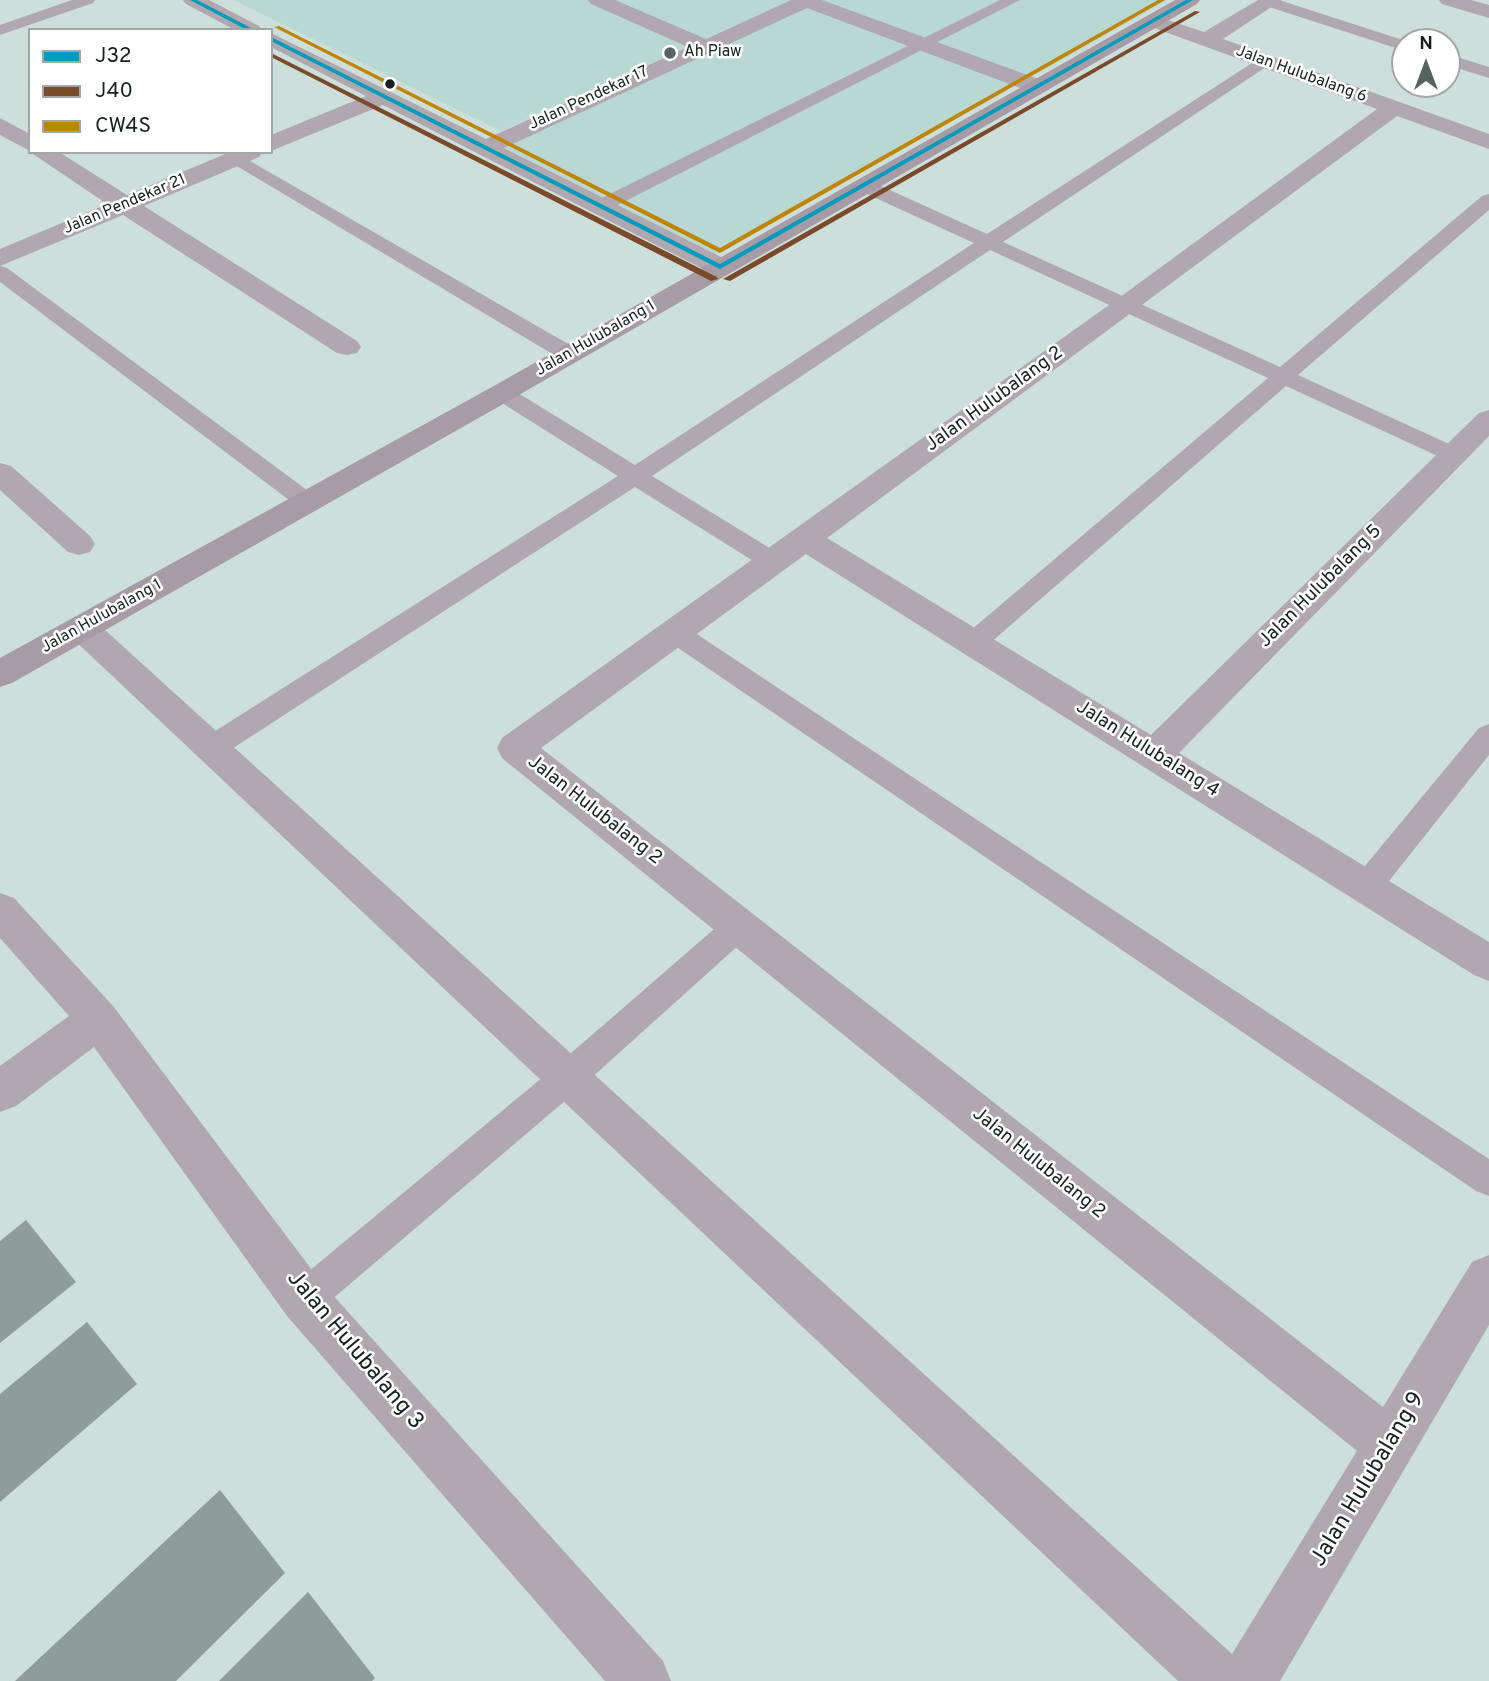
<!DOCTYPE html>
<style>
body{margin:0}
#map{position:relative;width:1489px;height:1681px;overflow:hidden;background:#cddfdb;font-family:Overpass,sans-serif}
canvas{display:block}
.legend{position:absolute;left:28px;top:28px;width:245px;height:126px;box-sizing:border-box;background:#fff;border:2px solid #a2a6a5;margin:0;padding:9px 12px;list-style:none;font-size:21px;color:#16211f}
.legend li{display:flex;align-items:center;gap:14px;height:35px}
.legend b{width:35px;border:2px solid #a2a6a5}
.north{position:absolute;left:1391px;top:28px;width:70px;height:70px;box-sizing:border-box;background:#fff;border:2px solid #a2a6a5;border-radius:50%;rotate:0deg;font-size:19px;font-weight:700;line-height:28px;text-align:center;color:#16211f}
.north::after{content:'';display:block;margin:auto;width:24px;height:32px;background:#566461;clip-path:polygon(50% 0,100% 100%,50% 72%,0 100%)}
</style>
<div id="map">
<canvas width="1489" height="1681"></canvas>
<ul class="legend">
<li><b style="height:9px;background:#029bbc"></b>J32</li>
<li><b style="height:9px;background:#7a4b2a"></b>J40</li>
<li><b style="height:9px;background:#bf8508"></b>CW4S</li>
</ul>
<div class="north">N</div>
</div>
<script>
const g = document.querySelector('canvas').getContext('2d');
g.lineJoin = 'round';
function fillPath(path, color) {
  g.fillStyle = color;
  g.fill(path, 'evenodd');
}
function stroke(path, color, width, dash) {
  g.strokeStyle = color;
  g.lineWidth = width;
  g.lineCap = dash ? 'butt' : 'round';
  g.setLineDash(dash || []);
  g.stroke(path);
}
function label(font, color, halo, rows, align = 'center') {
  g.font = font + ' Overpass,sans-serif';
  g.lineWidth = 5;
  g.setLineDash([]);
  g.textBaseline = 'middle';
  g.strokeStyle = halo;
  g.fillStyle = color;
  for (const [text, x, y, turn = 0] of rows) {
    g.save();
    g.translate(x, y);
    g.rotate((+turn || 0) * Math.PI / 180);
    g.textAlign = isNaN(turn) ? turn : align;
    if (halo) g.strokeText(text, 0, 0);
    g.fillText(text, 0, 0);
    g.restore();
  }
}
fillPath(new Path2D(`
 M233,0H791L501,131Z
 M823,0H1168L715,255L502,147Z`), '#bad8d2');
fillPath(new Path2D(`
 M26,1220L76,1282L0,1343V1241Z
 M87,1322L137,1384L0,1502V1394Z
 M220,1490L285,1573L176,1681H15Z
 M308,1592L375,1678L372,1681H219Z`), '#8f9d9a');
fillPath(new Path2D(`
 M72,0H95L93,3L0,35V25Z
 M1000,0H1020L608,210L601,212L591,206L594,202Z
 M1263,0H1279L1409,42H1405V51L1399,49L1263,5Z
 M1447,54L1489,67V78L1447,65Z
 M1263,56L1271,61L1269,65L1003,242L1280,367L1482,196L1489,194V210L1298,375L1460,449L1464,454L1460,459L1452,461L1444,459L1286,386L982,650L973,652L964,650L960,643L964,636L1268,378L990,250L652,476L781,555L785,561L781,567L772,569L763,567L635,487L221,756L211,759L201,756L197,748L201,740L618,476L494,398L491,393L494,388H510L635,465L974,243L858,190L856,186L858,182H872L987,234Z
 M236,153L577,349L580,354L577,359H561L230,162L227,158L230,154Z
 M0,266L7,268L315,496L318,501L315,506L306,509L297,506L0,282Z
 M674,623L683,625L1489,1159V1196L1476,1191L665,639L661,632L665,625Z
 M1489,724V755L1377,896L1366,900L1355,896L1351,887L1355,878L1479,728Z
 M739,913L750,917L755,926L750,935L579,1089L317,1312L304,1318L291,1312L285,1299L291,1286L555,1067L728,917Z`), '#b0a7af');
fillPath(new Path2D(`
 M183,0H209L259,26L262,30H235L186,4Z
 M588,0H615L706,39L791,0H822L1044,81L1047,86L1044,91H1028L807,8L504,148L729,261L733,267L729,273L720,275L711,273L383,105L271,151V135L366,96L271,47V33L486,139L688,47L591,4Z
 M1258,0H1282L1223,39L1489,134V149L1397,116L827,538L1151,735L1479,413L1489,410V436L1179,753L1489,942V981L1474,975L806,554L541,748L1383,1407L1472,1262L1489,1255V1325L1280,1681H1178L70,636L65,628L70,620L82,616L94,620L1232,1654L1357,1451L502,758L497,748L502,738L1116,300L1377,109L1146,25L1143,21L1146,17L1153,15L1204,32Z
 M1439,0H1471L1489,5V18L1442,4Z
 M0,118L30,134V151L0,135Z
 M30,152H59L127,195L230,152H263L259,157L144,206L357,341L361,347L357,353L347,355L337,353L123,215L0,266V249L107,204Z
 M0,463L11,466L90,536L95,544L90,552L79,555L68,552L0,490Z
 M0,893L14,898L113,1006L321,1282L663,1661L671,1681H605L287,1316L94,1047L16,1106L0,1112V1066L69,1016L0,938Z`), '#b0a7af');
fillPath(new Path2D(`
 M1175,0H1200L1197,4L512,399L12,683L0,687V658L492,387Z`), '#a79ca5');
fillPath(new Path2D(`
 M190,0H197L255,30H247Z
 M1186,0H1193L720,269L271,41V37L720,264Z`), '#029bbc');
fillPath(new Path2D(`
 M1195,11L1200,12L730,281L723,279Z
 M271,53L717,277L718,279L711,281L271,57Z`), '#7a4b2a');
fillPath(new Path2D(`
 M1158,0H1165L720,253L274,27L279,26L720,248Z`), '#bf8508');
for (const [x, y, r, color] of [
 [670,53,7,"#566461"],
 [390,84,6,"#16211f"]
]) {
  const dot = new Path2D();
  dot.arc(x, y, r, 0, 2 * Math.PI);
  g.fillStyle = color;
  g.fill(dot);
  stroke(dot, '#fff', 2.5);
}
label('16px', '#16211f', '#fff', [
 ["Ah Piaw",684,53]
], 'left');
label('16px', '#16211f', '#fff', [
 ["Jalan Hulubalang 6",1301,75,20],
 ["Jalan Pendekar 17",589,99,-25],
 ["Jalan Pendekar 21",125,205,-23],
 ["Jalan Hulubalang 1",596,339,-30],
 ["Jalan Hulubalang 1",102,617,-29]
]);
label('19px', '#16211f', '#fff', [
 ["Jalan Hulubalang 2",995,400,-36],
 ["Jalan Hulubalang 5",1321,587,-45],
 ["Jalan Hulubalang 4",1147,750,32],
 ["Jalan Hulubalang 2",594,811,38],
 ["Jalan Hulubalang 2",1038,1164,39]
]);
label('23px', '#16211f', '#fff', [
 ["Jalan Hulubalang 3",354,1351,50],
 ["Jalan Hulubalang 9",1369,1480,-59]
]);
</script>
